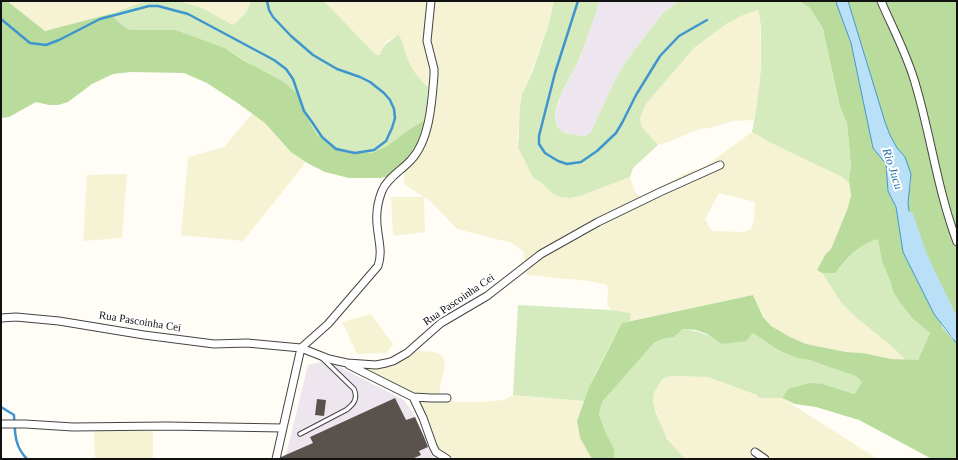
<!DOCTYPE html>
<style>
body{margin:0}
#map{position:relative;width:958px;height:460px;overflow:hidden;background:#fffdf5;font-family:Georgia,serif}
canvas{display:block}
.frame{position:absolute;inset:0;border:2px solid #111;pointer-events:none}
</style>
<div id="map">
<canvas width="958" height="460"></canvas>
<div class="frame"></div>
</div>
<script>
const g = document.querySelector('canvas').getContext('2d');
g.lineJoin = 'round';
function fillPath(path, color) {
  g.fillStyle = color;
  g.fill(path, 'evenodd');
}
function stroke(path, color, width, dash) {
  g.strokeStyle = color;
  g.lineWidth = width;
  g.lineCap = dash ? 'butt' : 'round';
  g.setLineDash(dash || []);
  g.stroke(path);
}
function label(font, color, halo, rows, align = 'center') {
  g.font = font + ' Georgia,serif';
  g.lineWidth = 4;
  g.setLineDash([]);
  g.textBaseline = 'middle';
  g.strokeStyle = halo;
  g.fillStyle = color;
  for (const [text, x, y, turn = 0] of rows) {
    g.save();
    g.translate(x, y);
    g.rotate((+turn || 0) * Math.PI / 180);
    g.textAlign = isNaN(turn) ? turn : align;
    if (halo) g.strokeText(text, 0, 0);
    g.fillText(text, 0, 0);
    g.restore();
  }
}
fillPath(new Path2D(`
 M600,1H678L662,14L626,61L612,86L591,132L587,136L573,135L560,130L556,122V111L562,93L579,60Z
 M324,361H328L404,400L411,410L435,458L433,459H285L308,365Z`), '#eee6ef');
fillPath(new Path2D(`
 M7,1H150L143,2L122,11L45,31Z
 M179,1H251L246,13L233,26L202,8Z
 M324,1H554L549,23L527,84L517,138L518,147L523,157L533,178L542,183L552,193L580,196L630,177L633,187L637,194L642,197L686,173L704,167L752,132L769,142L842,177L850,184L851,196L847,210L831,249L825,255L817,270L822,273L842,304L860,321L868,327L890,345L906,360L891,359L863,353L846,352L806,344L790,337L771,326L763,317L753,295L630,321L631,313L611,310L607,304L608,292L607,285L588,281L527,275L523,251L512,243L457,229L430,201L404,184V176L428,100V93L409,64L399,34L386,42L383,47L380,55H376ZM719,193L755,202L754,221L751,229L744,232L712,231L705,219Z
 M759,10L761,47L760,75L759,94L754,120L733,121L710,128L700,129L671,141L658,145L642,127L640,118L646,104L694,48L726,24L741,16Z
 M256,109L307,161L243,241L181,235L188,157L224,147Z
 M127,174L122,238L83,241L87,175Z
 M391,197H424L425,232L393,236Z
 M371,314L393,344L387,353L357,354L342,322Z
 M419,351L435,352L443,356L445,366L440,386V391L441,395L455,402H479L504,400L513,395L584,401L577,421L580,438L592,459H452L440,450L432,438L413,400L351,362L386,359L401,354Z
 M672,376L708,377L757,395L759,398H782L878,459H685L674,447L664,434L653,401L654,393L659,384L667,377Z
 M96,429L153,431V459H95L94,432Z`), '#f6f3d4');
fillPath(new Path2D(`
 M150,1L183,2L202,8L233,25L246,13L251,1H324L376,55H380C385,40 391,43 399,33C399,37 402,40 403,44C408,63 413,73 428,87L426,119L407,131L387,146L372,153H356L334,146L317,135L303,110L298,94L225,48L176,30H130L123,26L110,14C123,10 136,3 150,1Z
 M554,1H600C593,20 587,40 579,59C572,76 552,103 556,122C558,135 576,135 586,136L591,132L612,86L626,61L662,14L678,1L718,2L800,1L810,8L823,29L840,107L847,123L851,167L850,184L842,177L769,142L752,132C758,102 762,73 761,42C761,31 761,21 758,10L741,16L726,24L694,48L646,104L640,118L642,127L658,145L633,168L630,177L580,196L569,198L560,197L552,193L542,183L533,178L523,157L518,148L520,108L522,95L532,73L549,23Z
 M878,238L882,262L891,283L894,291L901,304L913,319L930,333L918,360H906L890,345L868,327L860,321L842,304L822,273H836C846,259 861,243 878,238Z
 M518,305L611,310L631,313L630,321L622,323C609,349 593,374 584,401L513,395Z
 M683,329C697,331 710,334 722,344L730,342L753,333L775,348L797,358L810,360L826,366L856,376L862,382L856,394L823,384L788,389L782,398H759L757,395L708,377L672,376L667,377L662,380L659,384L654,393L653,401L656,413L667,439L685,459H614V449L605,431L599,414L601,406L603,401L654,343L662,339L674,337Z`), '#d5ebbd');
fillPath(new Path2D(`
 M1,1H7L45,31L110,14L123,26L130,30H176L225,48L243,60L282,81L298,94L303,110L317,135L334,146L356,153H372L387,146L407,131L426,119L425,126L406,172L380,178H349L325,172L309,164L291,152L265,123L239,104L207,83L184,73L131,72L113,74L92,84L68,102L58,105H49L36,102L9,117L1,118Z
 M800,1H836L851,43L873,148L886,164L888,191L896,207L903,252L943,328L957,344V459H932L859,420L816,407L795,404L782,398L788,389L810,383L823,384L855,394L862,382L856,376L826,366L810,360L797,358L785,353L775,348L753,333L746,341L722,344L707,334L696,330L683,329L674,337L662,339L654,343L603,401L601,406L599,414L605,431L614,449V459H592L580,438L577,421L589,387L622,323L753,295L763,317L771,326L790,337L806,344L846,352L863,353L891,359L918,360L930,333L913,319L901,304L893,291L891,283L882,262L878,239C861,243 845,259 836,273H822L817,270L825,255L831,249L847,210L851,196L849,180L851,167L847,123L840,107L823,29L810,8Z
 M848,1H957V318L934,287L920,265L914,249L908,203V195L911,182L905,157L897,148L890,135L885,122Z`), '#b9dc9c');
const water = new Path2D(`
 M836,1H848L885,122L890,135L897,148L905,157L911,174L908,203L914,250L920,265L934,287L957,318V344L934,314L903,252L896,207L888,191L886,164L873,148L851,43Z`);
fillPath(water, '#b9e0f7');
stroke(water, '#3f96cf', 1);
stroke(new Path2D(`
 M578,1L555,73L539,136V144L545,153L558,161L567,164L581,162L597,151L616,133L622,123L636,95L660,56L679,36L707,20
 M1,19L30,43L46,45L59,40L100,19L149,6H158L188,14L274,60L286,69L293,79L304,111L312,122L322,137L336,149L355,153L374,150L386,141L392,128L395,118L394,109L390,100L384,93L370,82L360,77L337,69L313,55L291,36L273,17L269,10L267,1
 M1,407L14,415C15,432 14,446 27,459`), '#3f96cf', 2.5);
stroke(new Path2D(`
 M907,218L920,256L957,333`), '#b9e0f7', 14);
fillPath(new Path2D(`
 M395,398L406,420L415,417L424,437L428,447L419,451L421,455L412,459H281V457L313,443L310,437Z
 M317,399L326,400L324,416L315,415Z`), '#5a524d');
const service = new Path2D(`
 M300,434L346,410C354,404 358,399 354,389L322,358`);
const minor = new Path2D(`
 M881,1C893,29 908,56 916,86C931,137 938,192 957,242
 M1,318L16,317L59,321L144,335L214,344L247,343L301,348L329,359L347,363L376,365L386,363L393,361L407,353L441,323L487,296L541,254L598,222L660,192L720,165
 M349,365L413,397L431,398H447
 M413,397L423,418L433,446L436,452L447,459
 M1,424H25L73,427L167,426L283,428
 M755,452L765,459
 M276,459L301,348L328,324L378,266C383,252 378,239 377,224C376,213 378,201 382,191C387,178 402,170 411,160C430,140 432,101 434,75V69L427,41L431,1`);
stroke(service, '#444', 5.5);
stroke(minor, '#444', 9);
stroke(service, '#fff', 3.5);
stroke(minor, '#fff', 7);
label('11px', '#111', '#fff', [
 ["Rua Pascoinha Cei",459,300,-34],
 ["Rua Pascoinha Cei",140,322,9]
]);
label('italic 12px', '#1768a6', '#fff', [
 ["Rio Jucu",892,169,72]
]);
</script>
